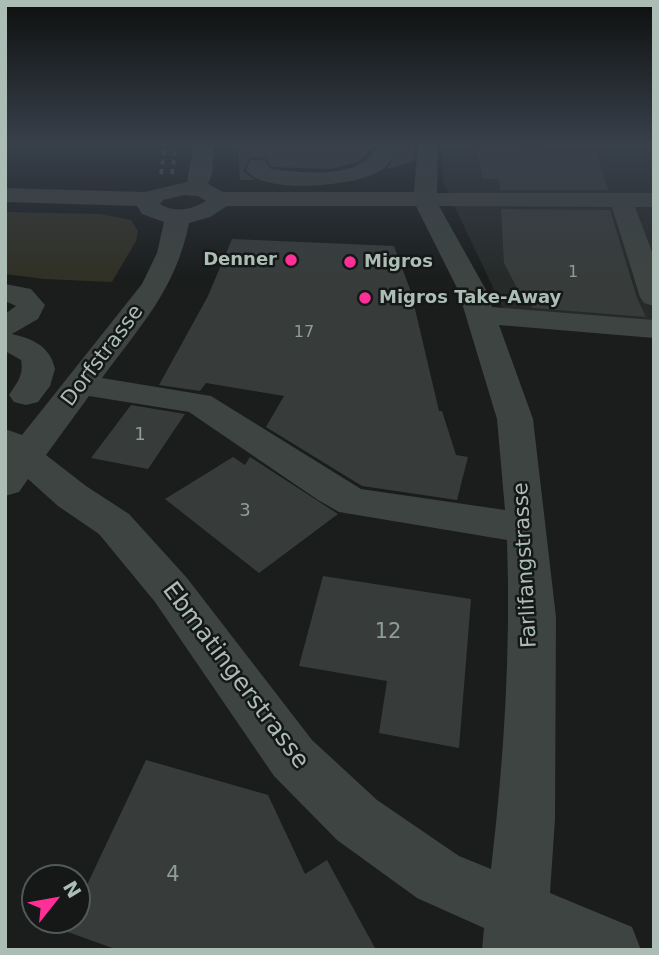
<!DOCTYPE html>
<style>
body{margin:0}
#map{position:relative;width:659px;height:955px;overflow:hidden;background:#1a1d1c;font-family:"DejaVu Sans",sans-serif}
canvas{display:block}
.frame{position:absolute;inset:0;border:7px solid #abbdb5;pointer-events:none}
.north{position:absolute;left:21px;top:864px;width:70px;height:70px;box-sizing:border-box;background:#151817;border:2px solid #515a56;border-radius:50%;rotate:59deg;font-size:19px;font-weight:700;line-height:28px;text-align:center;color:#abbdb5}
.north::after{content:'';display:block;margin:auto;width:24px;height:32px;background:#ff2f98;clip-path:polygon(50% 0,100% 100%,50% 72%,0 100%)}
</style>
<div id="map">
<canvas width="659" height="955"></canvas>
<div class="frame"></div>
<div class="north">N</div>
</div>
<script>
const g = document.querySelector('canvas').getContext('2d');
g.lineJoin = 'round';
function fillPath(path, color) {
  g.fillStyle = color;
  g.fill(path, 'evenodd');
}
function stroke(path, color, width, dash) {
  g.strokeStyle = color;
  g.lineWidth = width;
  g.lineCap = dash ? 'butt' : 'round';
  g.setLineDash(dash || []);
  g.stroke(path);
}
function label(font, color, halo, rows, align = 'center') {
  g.font = font + ' "DejaVu Sans",sans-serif';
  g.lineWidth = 5;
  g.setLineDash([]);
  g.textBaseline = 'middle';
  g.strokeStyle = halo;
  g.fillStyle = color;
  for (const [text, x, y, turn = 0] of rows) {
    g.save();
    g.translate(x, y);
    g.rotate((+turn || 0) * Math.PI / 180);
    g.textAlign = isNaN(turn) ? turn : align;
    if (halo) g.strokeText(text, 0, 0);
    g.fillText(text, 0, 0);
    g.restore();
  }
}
fillPath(new Path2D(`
 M440,144H654V332L509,321L443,182Z`), '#262a29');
fillPath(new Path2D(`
 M5,212L100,214L131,220L138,231L136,241L112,282L44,279L5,274Z`), '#303025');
fillPath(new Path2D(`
 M238,144H376L358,162L331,169L272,167L264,157H250L243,171L255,180H240Z
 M401,144H415L414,161L387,169Z
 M476,144H524L526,151L597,153L608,190H500L499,179H483Z
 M501,209L610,210L637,298L646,317L532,308L531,295L520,294L504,263Z
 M232,239L394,246L411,292L439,411H442L456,455L468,457L457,500L362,486L266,427L284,396L206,383L200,391L159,385L208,296Z
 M131,405L185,414L148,469L91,458Z
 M233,457L245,465L250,457L338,514L259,573L165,499Z
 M323,576L471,599L459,748L379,733L387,681L299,666Z
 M146,760L268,795L305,874L327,860L376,950H118L65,931L70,920H77V906Z`), '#373c3b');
fillPath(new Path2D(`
 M194,144H214L212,174L208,184L223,192H414L418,144H438L437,193H654V207H635L654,257V306L644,303L640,297L612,207L439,206L486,290L492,307L654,320V338L499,325L533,419L556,617L555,819L550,893L632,927L641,950H482L484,928L417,898L337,840L274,776L155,602L99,534L58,506L28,479L19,492L5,496V429L22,435L142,284L157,253L164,222L142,214L137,206L5,202V188L145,192L187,182ZM184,195L198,196L206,201C191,210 174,213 160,204L163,200ZM227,206H416L458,290L497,419L505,510L361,489L211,396L102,378C141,325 176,289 189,223L210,217ZM89,396L189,412L318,500L339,512L507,540C511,649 504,760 491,869L459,856L377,800L312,740L187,578L129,514L86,486L46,455Z
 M379,144H399C394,156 389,167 376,173C351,186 264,195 246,170L250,160H264L271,169C305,173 361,181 379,144Z
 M5,284L31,289L45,305L38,319L12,334C33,339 50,346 55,369L50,386L38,402L26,405L14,402L9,395C17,383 24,375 21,360L5,351V314L16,306L5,301Z`), '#3d4441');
stroke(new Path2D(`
 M161,174L165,144
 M172,174L176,144`), '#535d59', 3.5, [5, 4.5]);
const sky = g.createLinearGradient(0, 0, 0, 278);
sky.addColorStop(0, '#0e100f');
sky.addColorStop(0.52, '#38404b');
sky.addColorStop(1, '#38404b00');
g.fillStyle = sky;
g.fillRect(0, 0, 659, 278);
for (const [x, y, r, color] of [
 [291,260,7,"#ff2f98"],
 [350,262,7,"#ff2f98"],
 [365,298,7,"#ff2f98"]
]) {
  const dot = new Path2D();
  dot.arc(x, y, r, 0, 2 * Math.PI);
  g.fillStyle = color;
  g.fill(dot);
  stroke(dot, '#151817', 2.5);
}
label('16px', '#8e9d96', null, [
 ["1",573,273],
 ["17",304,333]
]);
label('bold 18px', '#abbdb5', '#151817', [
 ["Denner",277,260,"right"],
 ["Migros",364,262],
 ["Migros Take-Away",379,298]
], 'left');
label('18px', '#8e9d96', null, [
 ["1",140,435],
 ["3",245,511]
]);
label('21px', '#abbdb5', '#151817', [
 ["Dorfstrasse",103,356,-53],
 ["Farlifangstrasse",526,565,-93]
]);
label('21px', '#8e9d96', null, [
 ["12",388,633],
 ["4",173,876]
]);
label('24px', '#abbdb5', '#151817', [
 ["Ebmatingerstrasse",235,676,53]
]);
</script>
